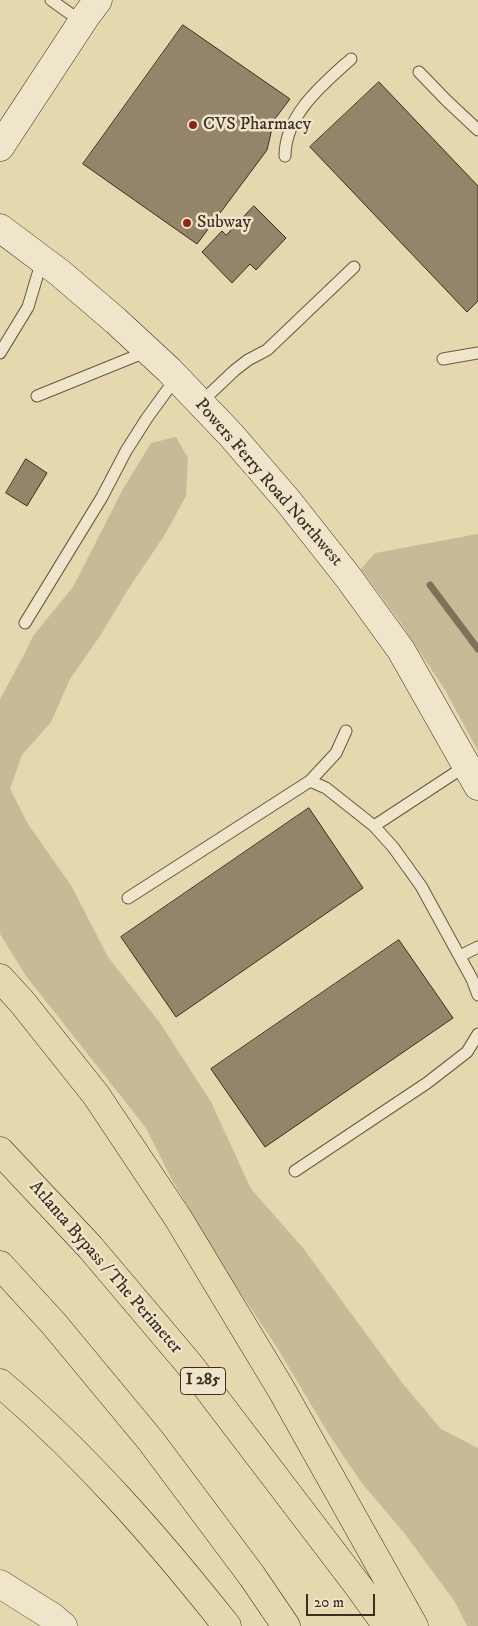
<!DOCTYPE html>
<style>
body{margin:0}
#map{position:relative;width:478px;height:1626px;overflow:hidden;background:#e5d7ae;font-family:"IM FELL DW Pica",serif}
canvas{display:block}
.scale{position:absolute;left:306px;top:1594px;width:69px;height:22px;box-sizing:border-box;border:2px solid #3c2d21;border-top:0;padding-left:6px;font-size:15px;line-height:18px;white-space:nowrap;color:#3c2d21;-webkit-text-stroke:4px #eee5ca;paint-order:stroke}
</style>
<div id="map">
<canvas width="478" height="1626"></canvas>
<div class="scale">20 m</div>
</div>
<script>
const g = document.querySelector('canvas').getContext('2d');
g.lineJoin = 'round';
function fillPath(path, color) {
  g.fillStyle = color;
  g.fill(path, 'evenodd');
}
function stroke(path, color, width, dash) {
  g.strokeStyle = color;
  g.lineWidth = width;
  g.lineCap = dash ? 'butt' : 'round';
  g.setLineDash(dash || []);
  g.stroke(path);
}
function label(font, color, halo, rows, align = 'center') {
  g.font = font + ' "IM FELL DW Pica",serif';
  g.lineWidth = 5;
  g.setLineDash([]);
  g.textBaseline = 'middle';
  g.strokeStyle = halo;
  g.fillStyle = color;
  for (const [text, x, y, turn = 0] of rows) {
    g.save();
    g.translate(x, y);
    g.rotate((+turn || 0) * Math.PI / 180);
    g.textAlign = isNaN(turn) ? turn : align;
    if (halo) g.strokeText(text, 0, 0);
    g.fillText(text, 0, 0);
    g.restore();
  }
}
fillPath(new Path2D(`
 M176,437L188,458L186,496L164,536L129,588L100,636L70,679L51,722L22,755L10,789L28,824L72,887L108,957L160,1023L211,1102L251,1189L303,1248L403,1384L441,1429L478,1448V1626H467L455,1602L405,1534L361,1482L328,1433L278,1349L226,1271L171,1178L146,1128L26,976L0,934V699L23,657L33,636L73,587L123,489L151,443Z
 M478,534V751L445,690L400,622L361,569L375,553Z`), '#c8ba96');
stroke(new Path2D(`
 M430,585L478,649`), '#7f7059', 7);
const building = new Path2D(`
 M183,25L290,99L274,120L267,150L197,244L83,164Z
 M379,82L478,186V301L467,312L310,147Z
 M254,206L286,238L256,270L250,264L232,283L202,252L222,231L226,235Z
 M26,459L47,473L27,506L6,493Z
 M309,808L363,888L176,1017L121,937Z
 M399,940L453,1018L265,1147L211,1069Z`);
fillPath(building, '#94856a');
stroke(building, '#3c2d21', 1);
const service = new Path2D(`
 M51,0L82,22
 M419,72L446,100L478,130
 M285,156C285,115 323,84 351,59
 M0,353L28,307L42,260
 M443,359L478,353
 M37,396L148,351
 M200,403L235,370L248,360L267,350L354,267
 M25,623L102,497L126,451L147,418L176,378
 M310,781L326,788L374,826L393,847L421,886L472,979L478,995
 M374,826L467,765
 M128,898L310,781L336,753L346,731
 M460,956L478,947
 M295,1171L427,1083L467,1052L478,1034`);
const tertiary = new Path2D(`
 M0,1584L51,1616L63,1626`);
const secondary = new Path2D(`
 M0,147L86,16L98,0
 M0,228L60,273L116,321L169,370L231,435L288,501L348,577L401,650L478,786`);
const motorway = new Path2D(`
 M0,978L22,1002L96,1095L178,1218L281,1389L414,1626
 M0,1151L90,1247L189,1364L359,1587L387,1626
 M0,1265L54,1324L151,1441L252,1576L286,1626
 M0,1383C85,1455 158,1539 227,1626`);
stroke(service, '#665844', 13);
stroke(tertiary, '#665844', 29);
stroke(secondary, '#3c2d21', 29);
stroke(motorway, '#3c2d21', 29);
stroke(service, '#eee5ca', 11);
stroke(tertiary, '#eee5ca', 28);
stroke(secondary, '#eee5ca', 28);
stroke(motorway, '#e5d7ae', 28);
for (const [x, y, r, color] of [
 [193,125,5,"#8f2418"],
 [187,223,5,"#8f2418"]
]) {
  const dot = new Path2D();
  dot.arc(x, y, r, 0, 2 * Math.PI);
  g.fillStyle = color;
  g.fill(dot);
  stroke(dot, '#eee5ca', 2);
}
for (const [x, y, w] of [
 [203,1381,45]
]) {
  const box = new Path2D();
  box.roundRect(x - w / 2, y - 13.5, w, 27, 4);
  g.fillStyle = '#eee5ca';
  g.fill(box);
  stroke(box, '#3c2d21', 1);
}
label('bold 16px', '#3c2d21', null, [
 ["I 285",203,1381]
]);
label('18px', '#3c2d21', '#eee5ca', [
 ["CVS Pharmacy",203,125],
 ["Subway",197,223]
], 'left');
label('18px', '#3c2d21', '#eee5ca', [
 ["Powers Ferry Road Northwest",268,483,49],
 ["Atlanta Bypass / The Perimeter",105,1268,49]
]);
</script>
